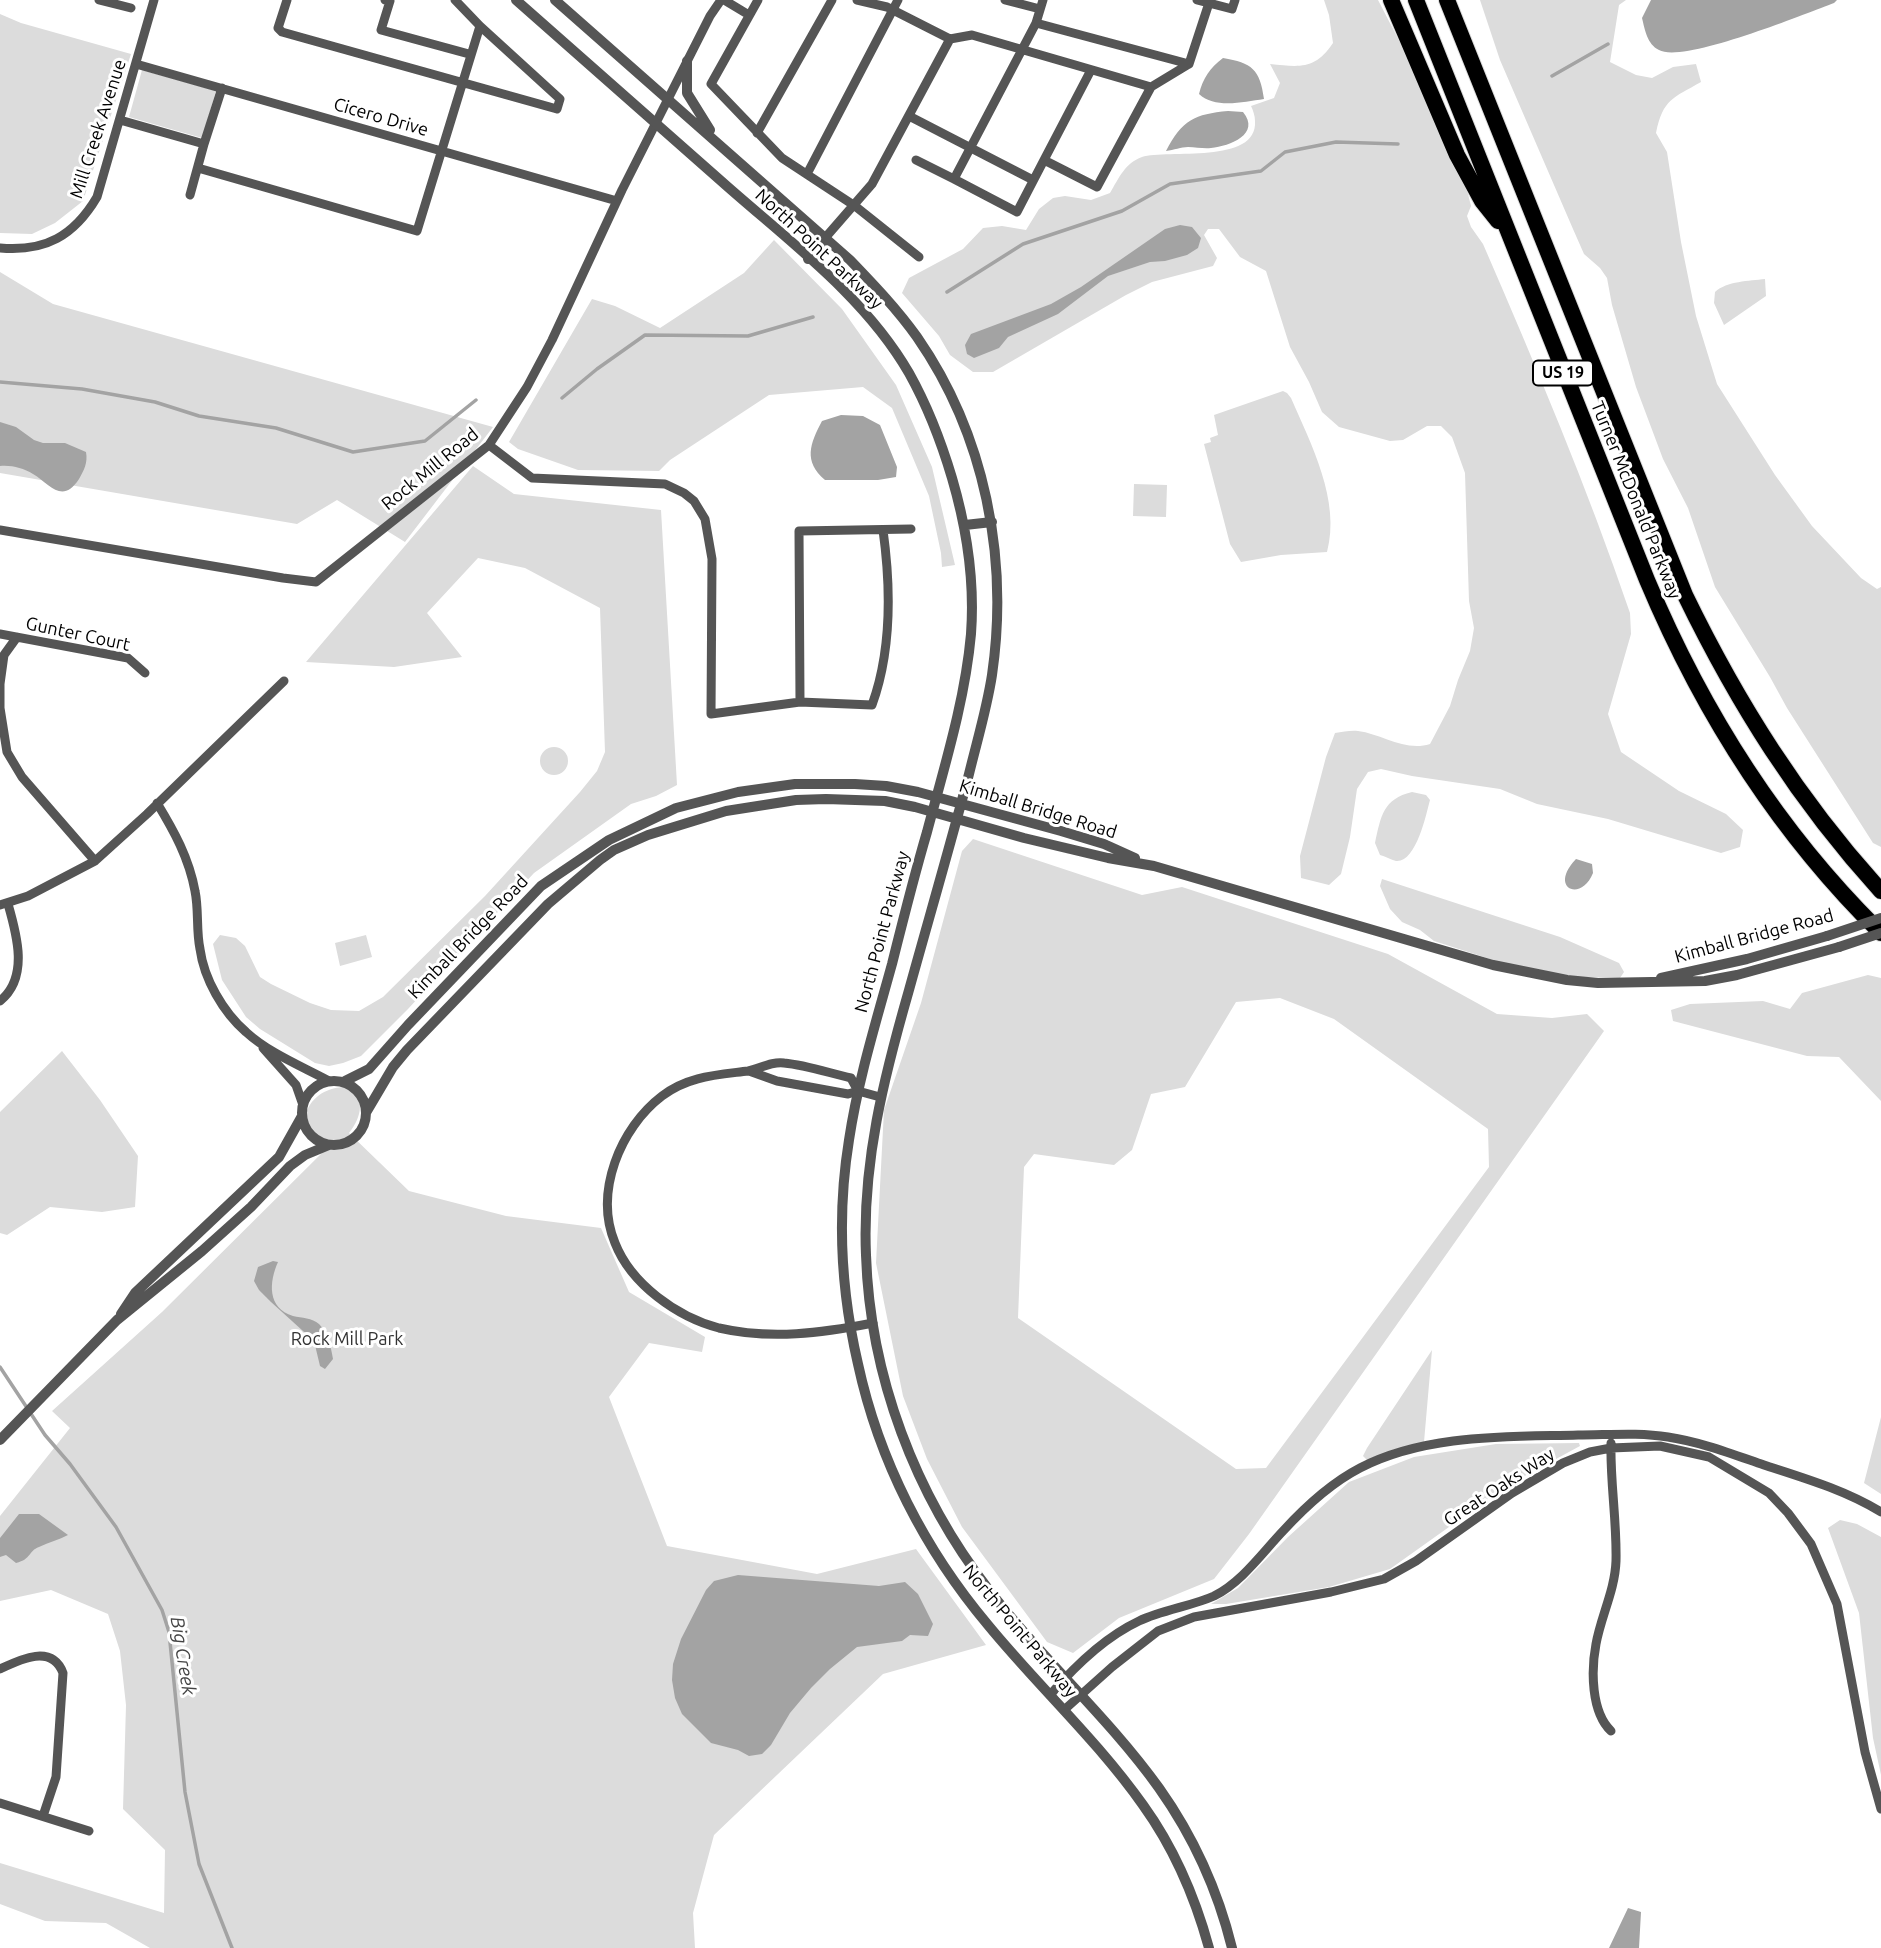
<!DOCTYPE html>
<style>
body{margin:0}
canvas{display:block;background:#fff}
</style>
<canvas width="1881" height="1948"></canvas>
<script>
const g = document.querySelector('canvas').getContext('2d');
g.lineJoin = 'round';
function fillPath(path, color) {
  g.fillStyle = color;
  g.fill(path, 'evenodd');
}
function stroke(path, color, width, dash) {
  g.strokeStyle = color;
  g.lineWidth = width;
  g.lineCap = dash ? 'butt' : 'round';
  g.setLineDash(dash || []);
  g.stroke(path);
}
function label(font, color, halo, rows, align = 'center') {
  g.font = font + ' Ubuntu,sans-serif';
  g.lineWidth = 6;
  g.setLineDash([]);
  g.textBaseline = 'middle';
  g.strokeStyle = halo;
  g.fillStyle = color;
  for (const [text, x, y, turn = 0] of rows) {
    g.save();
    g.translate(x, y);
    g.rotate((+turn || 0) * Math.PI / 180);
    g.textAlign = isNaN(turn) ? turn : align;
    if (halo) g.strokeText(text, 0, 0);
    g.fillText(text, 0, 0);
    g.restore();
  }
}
fillPath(new Path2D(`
 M1324,0H1378L1418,77L1465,182L1471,206L1467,216L1471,227L1483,244C1536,366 1587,487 1630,613L1631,634L1608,714L1621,752L1679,791L1726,814L1743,830L1740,847L1721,853L1608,819L1537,804L1500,789L1412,776L1381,769L1368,772L1357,789L1350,837L1341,874L1329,885L1301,878L1300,856L1326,757L1335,733C1343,732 1351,730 1358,731C1382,734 1405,752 1430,744L1450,706L1458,680L1470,651L1474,628L1469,601L1465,473L1452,437L1441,426H1427L1403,440L1390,441L1339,427L1322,412L1309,382L1290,347L1266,271L1240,257L1219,229H1208L1204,235L1217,258L1213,266L1152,282L1126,295L993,372H973L950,355L939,336L902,293L909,278L963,249L983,228L1002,226L1026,230L1039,209L1053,198L1065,196L1091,200L1110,193C1119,178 1125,163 1142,157C1167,149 1258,165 1255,121C1255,116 1253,110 1251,106L1274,98L1280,83L1270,64C1300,67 1315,70 1333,43L1329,15Z
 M1480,0H1626L1619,5L1610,62L1636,75L1652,78L1673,67L1696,64L1701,82C1673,98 1663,99 1656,133L1667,152L1681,242L1696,316L1717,384L1775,475L1812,526L1861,578L1877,589L1881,587V847L1873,843L1787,708L1770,677L1715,587L1688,508L1663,459L1636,387L1612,305L1607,278L1600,268L1584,254L1573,229L1500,60Z
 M0,14L21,23L131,54L83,201L55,223L32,234L0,233Z
 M142,70L216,91L202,138L129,117Z
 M774,240L842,309L896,385L932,467L955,565L942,567L941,553L929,496L892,408L863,387L769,395L670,460L659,471L578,470L518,449L509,442L592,299L615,306L660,328L744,273Z
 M0,272L53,304L493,427L405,542L337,500L297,524L0,473Z
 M1765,279L1766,296L1724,325L1714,303L1715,292C1727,281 1749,281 1765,279Z
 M1283,391L1287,393L1291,398C1311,444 1341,501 1327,552L1281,555L1241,562L1230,544L1204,444L1211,442L1210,438L1218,435L1214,415Z
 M473,466L514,494L661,510L677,785L656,796L631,804L534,873L408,1009L361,1056L343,1063L329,1066L315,1063L260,1029L246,1017L222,980L213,944L220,935L236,938L245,946L260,977L271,984L310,1003L331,1010L359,1011L383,997L485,896L580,792L597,771L605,752L600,608L525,568L478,558L427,613L462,657L394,667L306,662Z
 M1134,484L1167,485L1166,517L1133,516Z
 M540 761a14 14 0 1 1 28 0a14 14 0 1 1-28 0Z
 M1412,792L1426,795L1430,800C1426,815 1416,863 1396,861C1391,860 1385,856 1380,855L1375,843C1381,816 1383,799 1412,792Z
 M973,839L1142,895L1182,887L1388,954L1497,1014L1552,1018L1587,1014L1604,1031L1249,1534L1214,1579L1119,1618L1073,1653L1047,1642L962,1527L927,1459L903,1396L876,1263L884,1110L921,1003L962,851ZM1280,998L1334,1019L1488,1129L1489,1167L1266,1468L1236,1469L1018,1318L1024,1167L1034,1154L1114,1165L1132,1150L1151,1094L1185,1087L1236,1002Z
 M1382,879L1560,937L1619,963L1624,972L1620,978L1576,977L1515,967L1434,941L1420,930L1402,922L1390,909L1380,886Z
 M366,935L372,957L340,966L335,943Z
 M1868,975L1881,978V1101L1839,1057L1807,1056L1673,1021L1671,1010L1690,1004L1763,1001L1790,1009L1802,993Z
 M62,1051L100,1100L138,1156L135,1207L102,1212L50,1207L7,1235L0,1233V1112Z
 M344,1087C367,1095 362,1117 349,1133L409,1191L506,1216L601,1228L629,1292L705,1337L702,1352L649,1343L609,1397L667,1546L817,1574L916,1549L986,1645L883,1674L714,1835L693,1913L695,1948H150L106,1923L45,1921L0,1904V1863L164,1913L165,1850L123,1809L126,1705L120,1651L108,1614L51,1590L0,1601V1516L70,1428L52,1411L162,1312L335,1140C287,1137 304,1088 344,1087Z
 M1432,1350L1424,1442L1367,1460L1363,1456L1367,1448Z
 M1881,1417V1494L1864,1483Z
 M1579,1443L1580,1446L1508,1485L1390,1569L1329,1587L1226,1604H1211L1238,1588L1288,1537L1349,1482L1414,1457L1496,1444Z
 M1840,1520L1857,1524L1881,1537V1775L1873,1738L1859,1613L1828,1528Z`), '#dcdcdc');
fillPath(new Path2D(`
 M1651,0H1837L1834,3C1804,14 1683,64 1659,50C1647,44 1645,30 1642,18Z
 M1223,58C1252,63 1260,69 1264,99C1243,102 1215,109 1199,94C1203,78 1210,68 1223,58Z
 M1228,111L1243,112C1261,134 1230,146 1211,148C1204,149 1196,147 1188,147C1181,147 1174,150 1166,151C1182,120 1195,114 1228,111Z
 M1180,225L1192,227L1201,238L1198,248L1187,255L1165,261L1150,262L1108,276L1058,314L1008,337L999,348L974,358L967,354L965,345L971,334L1051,304L1081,287L1165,229Z
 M841,415L863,416L880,425L897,467L896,477L878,480H825C803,461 810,444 822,421Z
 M0,422L16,427L34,440L43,443H65L86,452C88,463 84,470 79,479C62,505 50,484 33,474C23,468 12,465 0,466Z
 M1576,859L1592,864L1593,873C1581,903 1548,888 1576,859Z
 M273,1261L278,1262C269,1282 267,1308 293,1316C302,1318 312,1318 319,1324C328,1333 331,1347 333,1359L325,1369L320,1366L314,1341L271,1302L259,1290L254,1281L258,1267Z
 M19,1514H39L68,1535C59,1540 49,1542 39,1547C28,1551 32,1559 16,1563L6,1555L0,1557V1538Z
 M738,1575L879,1586L905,1582L918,1594L933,1624L928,1636L910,1635L902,1641L857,1647L830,1669L811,1688L790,1713L771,1745L762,1754L749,1756L738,1750L711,1743L682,1714L675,1698L672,1680L673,1664L681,1639L706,1590L714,1581Z
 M1628,1908L1641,1912L1639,1948H1609Z`), '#a3a3a3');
stroke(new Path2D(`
 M1552,76L1608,44
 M947,292L1023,244L1122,211L1170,184L1261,171L1285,152L1336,142L1398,144
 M0,382L82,389L155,402L199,416L276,428L353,452L425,441L476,400
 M562,398L597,369L645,335L748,336L813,317
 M0,1367L45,1435L70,1464L116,1527L162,1610L169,1632L185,1792L199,1864L232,1948`), '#a3a3a3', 3.5);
const motorway = new Path2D(`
 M1391,0L1457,155L1482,201L1498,221
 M1416,0L1647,580C1702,711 1779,833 1881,933
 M1447,0L1685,595C1738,704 1799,801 1881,891`);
stroke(motorway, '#dbdbdb', 18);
stroke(new Path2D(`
 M99,0L131,8
 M287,0L278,28L282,32L557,109L560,99L480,26L455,0
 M385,0L390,1L381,30L469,54
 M724,0L749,15
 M758,0L711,84L782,158L855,206L919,257
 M857,0L887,7L950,39
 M1005,0L1040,9
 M1043,0L1036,23L1189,64
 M1197,0L1232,9L1235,0
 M1036,23L954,179L1017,212L1044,160
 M136,64L617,201
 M1151,87L1189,64L1209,3
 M909,116L1033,180
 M120,120L204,144L222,88
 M757,133L832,0
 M916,160L954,179
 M198,168L417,231L480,26
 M807,174L898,0
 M190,195L204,144
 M825,238L872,184L950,39L972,35L1151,87L1097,187L1044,160L1091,70
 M0,248C45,252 74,236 97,197L154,0
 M489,445L532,478L665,484L684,493L694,501L705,519L712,559L711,714L800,702L872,705C892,650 891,588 883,530
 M0,530L283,578L316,582L489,445L527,387L552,340L622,190L710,16L721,0
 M0,634L128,658L145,673
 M17,637L4,655L0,684V708L7,752L22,777L95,861
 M800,702L799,531L911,529
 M157,803C174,831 189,858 195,891C199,910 196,930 200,949C204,979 223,1012 246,1032C269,1053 301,1066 329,1081
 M0,905L28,896L95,861L147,814L284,681
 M0,1001C29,978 17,935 8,904
 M263,1048L296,1085L303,1105
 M749,1071L777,1081L848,1094L858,1091L880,1097
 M858,1091L851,1078C829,1073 806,1065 784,1063C772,1061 759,1069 748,1071C717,1075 688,1076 662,1096C620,1128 594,1192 615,1243C631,1284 677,1317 719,1328C771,1340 822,1333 873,1323
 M0,1669C21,1659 52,1644 63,1673L56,1777L43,1816
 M1050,1695C1074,1667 1105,1637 1139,1621C1162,1610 1192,1606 1214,1596C1242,1582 1262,1553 1283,1531C1305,1507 1331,1483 1360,1468C1426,1434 1506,1437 1578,1435C1608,1435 1638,1432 1668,1437C1701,1442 1732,1454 1764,1465C1804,1478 1845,1490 1881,1512
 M1064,1710L1112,1667L1158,1631L1194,1617L1331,1592L1384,1579L1416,1561L1512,1493L1563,1463L1590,1452L1611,1448L1660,1446L1709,1457L1769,1493L1788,1513L1811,1544L1837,1604L1865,1752L1881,1809
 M1611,1731C1591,1712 1591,1670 1596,1644C1601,1616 1615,1590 1616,1561C1617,1521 1610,1482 1611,1443
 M0,1803L89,1831`), '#555', 9);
stroke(new Path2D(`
 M516,0C584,60 652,120 720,180C786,239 864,295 909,373C928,407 941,441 952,478C967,529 975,579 971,634C965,701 944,768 927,832C914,876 903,920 892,964C876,1022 858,1080 849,1140C837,1214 841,1291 858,1364C879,1461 925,1550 988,1625C1038,1686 1097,1740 1143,1805C1174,1848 1195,1897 1209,1948
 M555,0L850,260C874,285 897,309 917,337C985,435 1009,558 992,675C987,708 977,741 969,774C950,846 929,918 909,990C884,1077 862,1163 866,1255C870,1376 915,1495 989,1590C1042,1659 1108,1717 1159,1788C1193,1836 1218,1891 1232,1948
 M687,61V93L710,130
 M808,259L825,238
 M965,525L992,522
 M1661,978L1747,959L1827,936
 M302 1113a32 32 0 1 1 64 0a32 32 0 1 1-64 0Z
 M345,1081L369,1069L408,1025L541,886L609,840L676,808L738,792L795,784H855L886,786L918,792L1061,831L1104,844L1135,858
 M367,1111L393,1067L407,1050L548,904L600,860L614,850L648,835L726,811L796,800L826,799L885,801L915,807L1024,838L1108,858L1154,866L1493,965L1567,980L1598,983L1705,981L1737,975L1839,947
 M121,1314L135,1293L279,1157L302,1116
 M0,1440L117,1320L202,1251L251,1207L290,1166L305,1155L329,1145`), '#555', 10);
stroke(motorway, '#000', 16);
stroke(new Path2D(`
 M1827,936L1881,918
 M1839,947L1881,933`), '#555', 10);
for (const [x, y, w] of [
 [1563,373,60]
]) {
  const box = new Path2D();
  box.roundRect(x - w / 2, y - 12.5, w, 25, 5);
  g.fillStyle = '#fff';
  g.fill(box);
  stroke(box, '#000', 2);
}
label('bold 16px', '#000', null, [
 ["US 19",1563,373]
]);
label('18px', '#000', '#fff', [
 ["Cicero Drive",381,117,16],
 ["Mill Creek Avenue",98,129,-72],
 ["North Point Parkway",819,249,43],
 ["Rock Mill Road",430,469,-39],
 ["Turner McDonald Parkway",1636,500,68],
 ["Gunter Court",78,634,12],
 ["Kimball Bridge Road",1038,809,17],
 ["North Point Parkway",882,932,-75],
 ["Kimball Bridge Road",1754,936,-15],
 ["Kimball Bridge Road",468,937,-46],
 ["Great Oaks Way",1499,1487,-33],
 ["North Point Parkway",1020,1631,50]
]);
label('18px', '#333', '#fff', [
 ["Rock Mill Park",347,1339]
]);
label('italic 19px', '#444', '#fff', [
 ["Big Creek",183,1656,81]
]);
</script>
